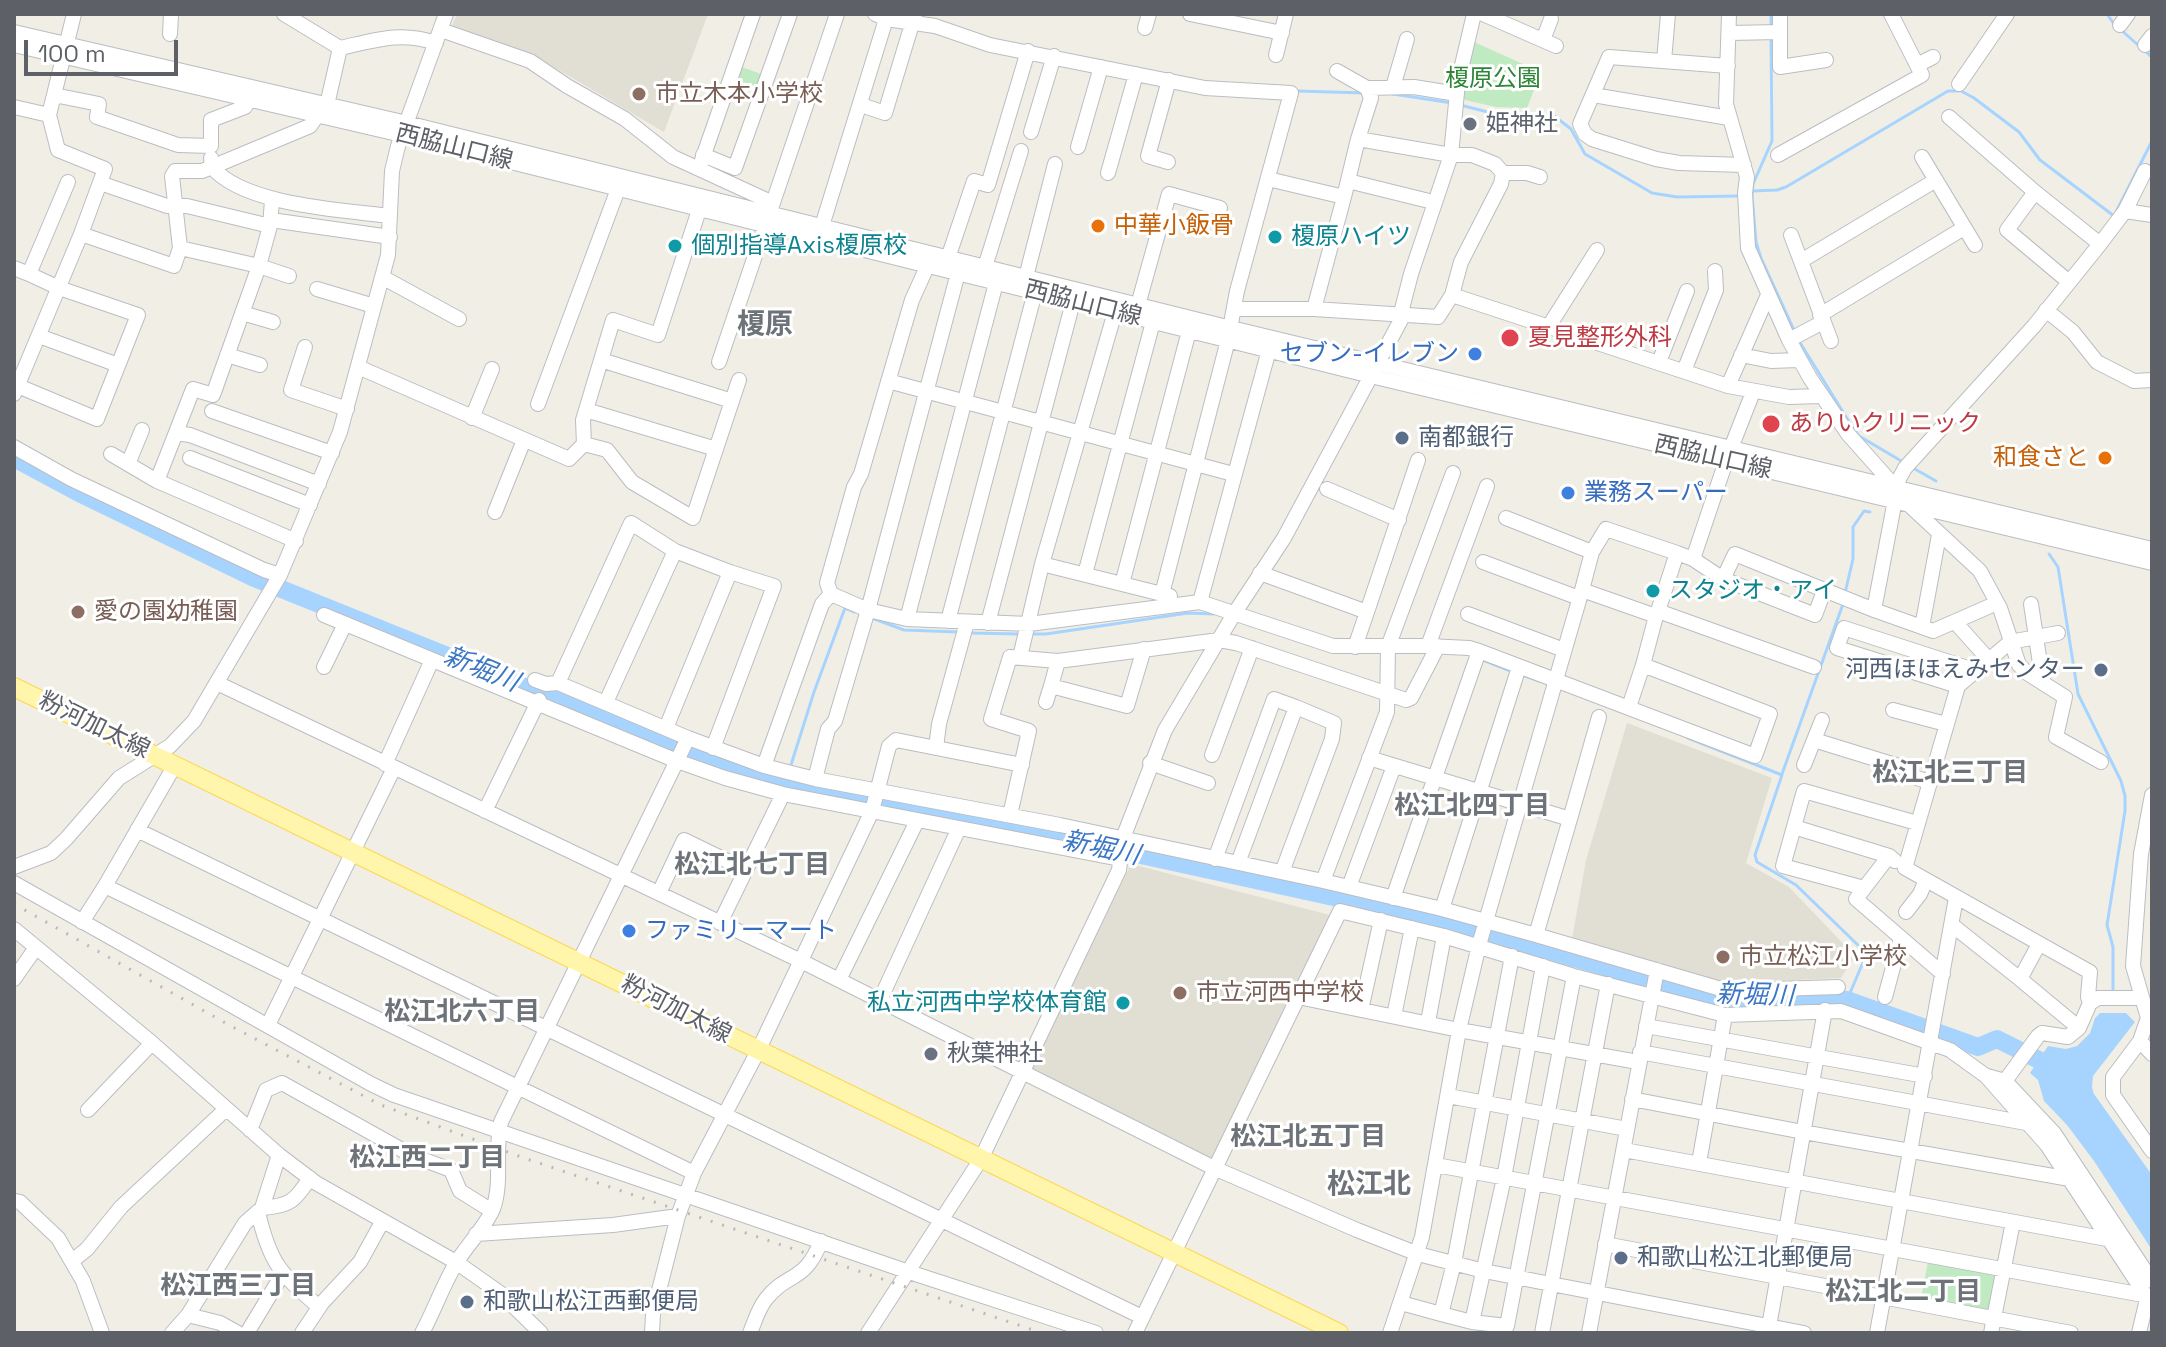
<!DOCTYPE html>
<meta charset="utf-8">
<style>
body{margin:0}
#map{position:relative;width:2166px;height:1347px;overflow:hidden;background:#f1efe5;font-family:"Space Grotesk",sans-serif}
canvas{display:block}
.frame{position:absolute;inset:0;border:16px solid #5d6167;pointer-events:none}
.scale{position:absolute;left:24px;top:40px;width:154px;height:36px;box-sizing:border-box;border:4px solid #5d6167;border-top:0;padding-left:10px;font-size:24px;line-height:28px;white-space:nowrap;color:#5d6167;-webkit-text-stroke:6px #fff;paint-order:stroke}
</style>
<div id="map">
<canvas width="2166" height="1347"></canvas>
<div class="frame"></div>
<div class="scale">100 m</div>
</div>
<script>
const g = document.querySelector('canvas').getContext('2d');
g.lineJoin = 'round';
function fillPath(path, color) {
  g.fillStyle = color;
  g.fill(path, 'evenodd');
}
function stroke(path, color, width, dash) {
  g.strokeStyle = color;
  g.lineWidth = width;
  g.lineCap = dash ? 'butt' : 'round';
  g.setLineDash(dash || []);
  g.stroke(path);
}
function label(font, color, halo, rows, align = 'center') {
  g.font = font + ' "Space Grotesk","Noto Sans JP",sans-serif';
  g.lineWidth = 6;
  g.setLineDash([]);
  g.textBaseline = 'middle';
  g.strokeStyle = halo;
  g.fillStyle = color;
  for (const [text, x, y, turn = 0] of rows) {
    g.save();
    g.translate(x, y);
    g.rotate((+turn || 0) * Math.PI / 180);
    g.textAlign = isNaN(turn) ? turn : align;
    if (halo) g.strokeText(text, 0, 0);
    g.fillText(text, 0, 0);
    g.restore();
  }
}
fillPath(new Path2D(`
 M457,14H708L664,132L535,56L452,26Z
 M1627,723L1772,778L1746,863L1789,887L1855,956L1841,978L1721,983L1572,939L1586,860Z
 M1131,864L1330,915L1211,1161L1031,1070Z`), '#e1ded4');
fillPath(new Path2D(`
 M1474,42L1541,72L1527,108L1496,107L1465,100L1462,94Z
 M739,66L764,75L759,88L734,79Z
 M1928,1262L1994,1273L1996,1276L1990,1310L1987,1312L1921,1298Z`), '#c0eac2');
fillPath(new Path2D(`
 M2100,1013H2126L2135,1022L2093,1076L2092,1087L2094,1094L2152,1175V1250L2094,1161L2067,1125L2044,1101L2038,1080L2030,1073L2048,1046L2066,1049L2077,1046L2090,1033L2095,1018Z`), '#a7d4ff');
stroke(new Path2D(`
 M1771,14V26
 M2107,14L2114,24
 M2120,29L2138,45
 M1771,38L1772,141L1753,184L1752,196L1756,242L1761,258L1794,330
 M2144,50L2152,57
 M1297,91L1365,93
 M1393,94L1452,103
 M1460,105L1496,114L1553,115L1571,129L1585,154L1652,193L1677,197L1740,196
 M1752,191L1777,190L1786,187L1948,91H1961L1974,98L2019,132L2040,160L2114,216L2152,141
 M1799,341L1853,428L1859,436L1903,462
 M1913,468L1936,481
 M2049,554L2058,567L2078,694L2121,781L2125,796V811L2107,925L2113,947V993
 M1845,593L1853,559V527L1864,511L1870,512
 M869,617L904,630L959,632
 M971,633L1019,634
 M1031,634H1046L1188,613L1214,614
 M1483,660L1513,672
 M1520,674L1539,681
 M1688,738L1782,775L1755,855L1757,862L1796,885L1862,949L1864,960L1847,1000
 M790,768L814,692L845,608L855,612
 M1782,774L1843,604`), '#a7d4ff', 3);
stroke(new Path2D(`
 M14,458L83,495L254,578L711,762L787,784L1008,826L1448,922L1718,999C1761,1006 1805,992 1847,1000L1978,1047L1997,1039L2053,1067L2058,1074`), '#a7d4ff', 18);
const minor = new Path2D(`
 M284,14L340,48
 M875,14L886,19L935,26L990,45L1205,88L1291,93L1237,291L1228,340L1162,594
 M1190,14L1282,33
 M1483,14L1556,46
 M1729,14L1726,104L1747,177L1745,193L1748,248L1789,340L1810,378L1848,434L1897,489
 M1780,14V67L1826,60
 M2120,25L2128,14
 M1145,28L1149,14
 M441,30L530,61L567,86L625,119L673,157L773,203
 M14,32L407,123L1231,328L2152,549
 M1729,33L1780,32
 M170,34L171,14
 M1543,40L1551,19
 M14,45L402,135L1371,376L2152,563
 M2145,45L2152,36
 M1276,55L1286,14
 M1664,61L1668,14
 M1917,65L1933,57
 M1728,66L1609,57L1580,124L1585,134L1592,139L1656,159L1679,163L1744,165
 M1337,71L1367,88L1414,87L1457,94
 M1959,84L2007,14
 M1393,87L1407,39
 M54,95L99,104L97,117L178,145L211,146V120L245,107L252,93
 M1593,95L1729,118
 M327,105L340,48C376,40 400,31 436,43
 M861,105L885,113L915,14
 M14,107L49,115
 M1949,117L2035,192L2007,230L2069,282
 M1031,132L1054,56
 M1358,139L1371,98L1367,88
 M1078,147L1101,67
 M703,155L735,168L790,14
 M1778,155L1922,75L1891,14
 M1922,157L1975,245
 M211,158L212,167L310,126L317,116
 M1168,162L1148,156L1169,80
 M701,163L753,14
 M2145,171L2125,211L2152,215
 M1108,173L1136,74
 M1268,179L1344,197L1314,309
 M1348,181L1433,202
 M100,183L167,206H187L270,226
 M2035,192L2100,244L2125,211
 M1344,197L1358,139L1451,155H1472L1495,164L1503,173
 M271,220L390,237
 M822,226L886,19
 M81,234L174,266L180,248L172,176L175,171H202L212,167C243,205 342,210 390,216
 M1791,235L1831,341
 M180,248L259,266L270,226L272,200
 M931,258L912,300L861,474L854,487L827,583L831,594L868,610L907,619L1029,624L1200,602L1333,646H1428L1487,486
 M948,258L974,181L988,185L1028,51
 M1801,261L1936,180
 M985,267L1021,151
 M14,268L29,274L68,182
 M289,276L259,266L213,395L193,389L157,481L296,541
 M382,277L459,319
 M1026,277L1055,164
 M317,289L374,306
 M1452,295L1728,386L1789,397L1821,396
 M1138,305L1169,194L1220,208
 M1234,309H1314L1438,317L1452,295L1461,262L1501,184L1503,173H1527L1540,177
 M2046,310L2073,332L2097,362L2134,381L2152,380
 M242,313L273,322
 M1820,315L1964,228
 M1549,326L1597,250
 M39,336L118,365
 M1789,340L1823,322
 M305,347L291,390L347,409
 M227,355L260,365
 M1741,355L1771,361L1799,360
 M601,360L732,401L739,380
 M719,362L837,14
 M1659,362L1687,291
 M358,367L569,459L584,444L583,420L613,320L658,335L702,201
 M1684,371L1716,290L1715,271
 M888,381L1233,474
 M18,386L97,419L138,315L59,288L29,274
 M1728,386L1768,295
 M14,394L81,234L105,169L58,150L49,115L74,14
 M538,404L618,189
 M586,410L716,449L732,401
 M212,411L332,453
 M472,418L492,369
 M176,433L190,435L319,484
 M584,444L607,450L632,482L693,518L716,449
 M14,447L71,479L264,570L280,575
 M111,454L157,481
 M190,458L310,505
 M128,464L142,430
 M1327,489L1399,520
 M1908,504L1980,571L2000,608L2019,665L2027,673L2065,697L2056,737L2101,762
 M495,512L524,440
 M1506,518L1592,552
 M675,551L631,523L558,683L688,738L764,766L815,779L1060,825L1323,881L1442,909L1536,935L1570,819
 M1693,559L1723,579L1815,615L1824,591
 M1483,562L1579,598
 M1042,564L1170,596
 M1260,573L1367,612L1355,647
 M1085,574L1153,322
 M1723,579L1735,554L1874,610
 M1122,584L1189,331
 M1582,590L1592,552L1606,529L1677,553
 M1200,602L1269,350
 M1997,603L1933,631L1874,610L1899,479L1905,468L2034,326L2100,244
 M2031,604L2043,683
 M1658,611L1677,553L1693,559L1726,461L1753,392
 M1367,612L1418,460
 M1468,614L1564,650
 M324,615L677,761L725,778L783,794L1120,859
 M907,619L996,283
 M948,621L1035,292
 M1955,622L1989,660
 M988,623L1073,302
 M1922,627L1939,535
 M2058,633L2010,642L1958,686L1905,868L2090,972L2088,997L2090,1003
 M1428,646L1469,648L1479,651L1755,756L1770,714L1643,665L1629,707
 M1020,657L1042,564L1117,305
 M1058,661L1219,640L1236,643L1406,700L1411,698L1438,646
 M1643,665L1656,616
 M324,667L345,624
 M535,680L546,684L558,683
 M217,683L801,961L1214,1168L1357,1230L1418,1254L1484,1271L1804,1333
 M1958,686L1837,648L1844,628L1977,671
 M606,702L675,551L730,572
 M1046,702L1051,686L1127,706L1144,649
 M1893,710L1946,724
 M666,728L730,572L774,586L713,748
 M1814,740L1905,768L1908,775L1929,782
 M936,748L939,724L967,622
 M1212,755L1252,648
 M1369,758L1570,819L1599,717
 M1150,763L1208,783
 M385,764L432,660
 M1804,765L1822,720
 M764,766L822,604L831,594
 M815,779L828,729L835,721L868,610L958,273
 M2152,795L2141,854L2133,966L2148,1018L2140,1041L2113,1077V1095L2152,1151
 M485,811L539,700
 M1010,815L1029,731L991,719L1010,657L1058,661L1051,686
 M1794,827L1889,856L1895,861
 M137,830L1142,1317
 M1889,856L1856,899L1943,974
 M1215,859L1274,699L1296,707
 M1238,863L1296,707L1334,723L1332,739L1282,872
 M14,867L51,853L66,839L119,778L170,746L194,721L280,575L340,432L388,255L392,171L398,146L446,14
 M1323,881L1387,712L1388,647L1453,473
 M14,883L371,1084L394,1095L909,1272L1096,1333
 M105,886L175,765
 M1349,887L1394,766
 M1864,888L1783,866L1804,791L1917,823
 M659,893L684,840L746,870
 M1393,898L1479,651
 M1442,909L1519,667
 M1906,912L1920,894L1926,880
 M82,922L105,886L694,1173
 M720,923L783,794
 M1952,925L2020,979L2039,944
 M14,929L152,1043L279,1155L316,1183L456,1262L500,1293L541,1333
 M1536,935L1721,989L1744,990L1838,987
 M14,979L35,949
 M2020,979L2079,1028
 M839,980L917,821
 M1298,997L1459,1030L1638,1062
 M1885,997L1901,938
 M880,1000L959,828
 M1361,1010L1381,920
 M1394,1016L1412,928
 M1428,1022L1444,936
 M268,1025L394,768
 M1646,1026L1925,1076
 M2140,1041L2152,1054
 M1640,1052L2026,1123
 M1987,1076L2005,1081L2054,1133L2152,1281
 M2005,1081L2038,1036L2042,1033L2068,1037L2079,1028L2090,1003L2098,998H2142
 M1448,1096L1627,1129
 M1632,1099L1803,1132L2070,1179
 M88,1110L152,1043
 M250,1130L266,1090L282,1083L411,1155L451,1170L460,1191L492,1211
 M1624,1150L2107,1239
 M1699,1163L1725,1015
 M1436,1165L2143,1295
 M14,1201L20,1202L58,1238L83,1281L102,1333
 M262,1208C290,1206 295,1201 310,1178
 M258,1212C270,1264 280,1273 319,1307
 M476,1234L613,1225L678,1216
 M1605,1244L2071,1333
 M72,1261L87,1249L121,1207L226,1109
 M1401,1303L1441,1314L1454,1263L1512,956
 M1441,1314L1472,1322L1507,1326L1574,976
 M188,1315L220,1323L238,1333
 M1472,1322L1504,1178L1543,966
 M1768,1332L1825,1010
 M172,1333L188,1315L245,1223L262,1208L279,1155
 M247,1333L282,1275
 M302,1333L322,1303L360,1262L382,1222
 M422,1333C435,1309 444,1282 458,1260C469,1243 485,1227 493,1209C503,1181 494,1150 501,1122L688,738
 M652,1333L653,1314L678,1216L694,1173L758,1051L872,811L889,746L896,740L1022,765
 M750,1333C755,1321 758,1309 766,1299C787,1272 805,1283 821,1241
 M868,1333L981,1159L1119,870L1123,838L1165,730L1234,614L1284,538L1403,316L1402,309L1411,274L1451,155L1458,82L1474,14
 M1135,1333L1340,911L1444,936L1574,976L1725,1015L1841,1011L1950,1050L1986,1076L2047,1145L2152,1305
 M1390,1333L1422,1237L1459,1030L1479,945L1582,590L1656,616L1658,611L1814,667
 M1542,1333L1608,984
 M1589,1333L1657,970
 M1877,1333L1956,898
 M1991,1333L2013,1222
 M2139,1333L2147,1299`);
const major = new Path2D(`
 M14,687L1339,1333`);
stroke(minor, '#babdc2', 16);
stroke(major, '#fed751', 20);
stroke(minor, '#fff', 14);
stroke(major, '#fff6ac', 18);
stroke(new Path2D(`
 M14,904L229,1025L381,1105L524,1158L1042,1333`), '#b8b9ba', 3, [2, 10]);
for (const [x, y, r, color] of [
 [639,94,8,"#8d6e63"],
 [1470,124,8,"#6b7280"],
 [1098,226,8,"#e8710a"],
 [1275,237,8,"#0f9aa8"],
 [675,246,8,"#0f9aa8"],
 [1510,338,10,"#e0444e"],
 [1475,354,8,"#3f7fe0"],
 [1771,424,10,"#e0444e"],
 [1402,438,8,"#5c6f8a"],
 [2105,458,8,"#e8710a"],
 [1568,493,8,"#3f7fe0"],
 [1653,591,8,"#0f9aa8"],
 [78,612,8,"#8d6e63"],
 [2101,670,8,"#5c6f8a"],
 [629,931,8,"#3f7fe0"],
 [1723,957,8,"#8d6e63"],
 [1180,993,8,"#8d6e63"],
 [1123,1003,8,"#0f9aa8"],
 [931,1054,8,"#6b7280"],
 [1621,1258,8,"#5c6f8a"],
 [467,1302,8,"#5c6f8a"]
]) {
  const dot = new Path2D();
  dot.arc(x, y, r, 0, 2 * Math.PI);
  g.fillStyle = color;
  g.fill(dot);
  stroke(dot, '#fff', 3);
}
label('24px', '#2d8536', '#fff', [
 ["榎原公園",1493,79]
]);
label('24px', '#785e54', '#fff', [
 ["市立木本小学校",655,94],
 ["愛の園幼稚園",94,612],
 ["市立松江小学校",1739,957],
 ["市立河西中学校",1196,993]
], 'left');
label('24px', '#5b616d', '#fff', [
 ["姫神社",1486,124],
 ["秋葉神社",947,1054]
], 'left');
label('24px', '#5d6167', '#fff', [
 ["西脇山口線",454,148,14],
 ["西脇山口線",1083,304,14],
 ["西脇山口線",1713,458,13],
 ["粉河加太線",94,726,26],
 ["粉河加太線",676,1010,27]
]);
label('24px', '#c56008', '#fff', [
 ["中華小飯骨",1114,226],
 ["和食さと",2089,458,"right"]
], 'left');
label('24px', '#0d838f', '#fff', [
 ["榎原ハイツ",1291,237],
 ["個別指導Axis榎原校",691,246],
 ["スタジオ・アイ",1669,591],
 ["私立河西中学校体育館",1107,1003,"right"]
], 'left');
label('24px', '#be3a42', '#fff', [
 ["夏見整形外科",1528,338],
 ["ありいクリニック",1789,424]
], 'left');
label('24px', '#366cbe', '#fff', [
 ["セブン-イレブン",1459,354,"right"],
 ["業務スーパー",1584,493],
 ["ファミリーマート",645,931]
], 'left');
label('24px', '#4e5e75', '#fff', [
 ["南都銀行",1418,438],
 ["河西ほほえみセンター",2085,670,"right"],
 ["和歌山松江北郵便局",1637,1258],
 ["和歌山松江西郵便局",483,1302]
], 'left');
label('italic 26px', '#3b77c5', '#fff', [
 ["新堀川",481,670,22],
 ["新堀川",1101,849,12],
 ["新堀川",1755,996,2]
]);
label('bold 26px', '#6e7379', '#fff', [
 ["松江北三丁目",1950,774],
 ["松江北四丁目",1472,807],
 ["松江北七丁目",752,866],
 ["松江北六丁目",462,1013],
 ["松江北五丁目",1308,1138],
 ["松江西二丁目",427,1159],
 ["松江西三丁目",238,1287],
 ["松江北二丁目",1903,1293]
]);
label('bold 28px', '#6e7379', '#fff', [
 ["榎原",765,325],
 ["松江北",1369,1185]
]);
</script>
